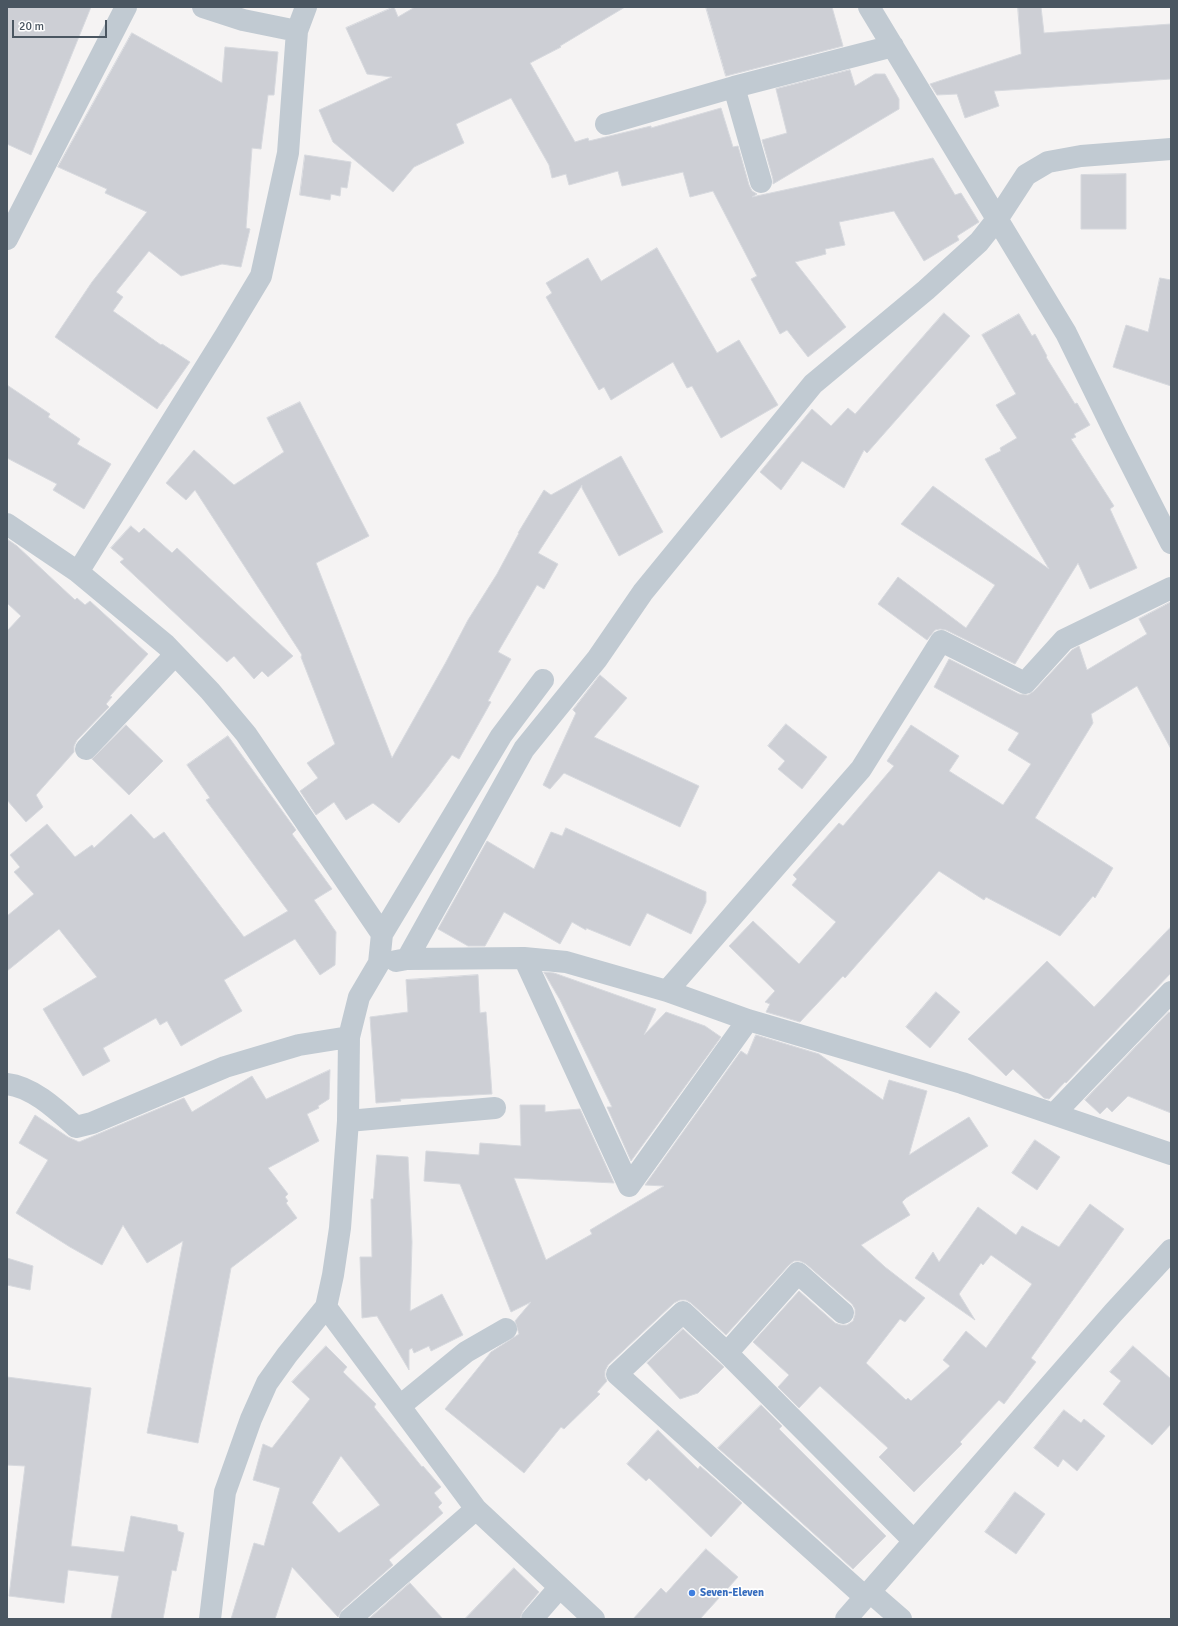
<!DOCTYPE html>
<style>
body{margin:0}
#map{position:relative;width:1178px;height:1626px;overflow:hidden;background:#f5f3f3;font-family:Signika,sans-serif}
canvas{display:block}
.frame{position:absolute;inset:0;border:8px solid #4a5661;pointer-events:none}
.scale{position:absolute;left:12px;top:20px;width:95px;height:18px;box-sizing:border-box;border:2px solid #4a5661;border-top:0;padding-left:5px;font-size:12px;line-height:14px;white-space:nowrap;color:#4a5661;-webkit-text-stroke:3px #fff;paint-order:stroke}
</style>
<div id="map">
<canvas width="1178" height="1626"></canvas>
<div class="frame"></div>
<div class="scale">20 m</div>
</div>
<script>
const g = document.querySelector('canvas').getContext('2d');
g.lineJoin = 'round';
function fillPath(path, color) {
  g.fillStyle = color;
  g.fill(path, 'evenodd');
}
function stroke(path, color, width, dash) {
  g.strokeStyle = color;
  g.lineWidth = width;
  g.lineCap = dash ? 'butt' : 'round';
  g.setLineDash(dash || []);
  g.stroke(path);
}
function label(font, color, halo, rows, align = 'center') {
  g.font = font + ' Signika,sans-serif';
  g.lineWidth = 3.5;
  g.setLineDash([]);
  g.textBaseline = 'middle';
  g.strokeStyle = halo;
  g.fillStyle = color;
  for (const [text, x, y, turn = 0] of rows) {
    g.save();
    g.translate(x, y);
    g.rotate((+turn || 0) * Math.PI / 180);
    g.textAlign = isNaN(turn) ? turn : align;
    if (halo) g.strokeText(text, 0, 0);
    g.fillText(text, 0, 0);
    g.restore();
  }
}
const building = new Path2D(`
 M7,7H91L31,155L7,144Z
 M394,7L398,17L415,7H625L560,46L561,47L530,63L575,142L588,138L589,141L651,126V128L721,108L733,147L738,146L749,185L752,191L757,194L752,197L933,158L955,195L961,193L979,222L957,236L959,240L924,261L894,211L839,222L845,245L825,249L826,254L795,262L846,327L808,357L787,330L780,334L751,279L757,276L713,191L690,197L683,172L622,186L618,171L569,185L566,174L552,178L549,165L511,98L456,124L464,143L414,167L393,192L333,142L319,110L392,77L367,74L346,28Z
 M706,7H832L843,46L726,76Z
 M1018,7H1041L1044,33L1171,24V79L994,91L999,106L965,118L957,94L937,95L930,84L1021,54Z
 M132,33L222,83L225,47L278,52L274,95H268L261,149L252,148L246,228L250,229L241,267L222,264L181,276L149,251L116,292L123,297L113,311L161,345L162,344L190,362L157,409L55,337L92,282L147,212L105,193L107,189L58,167Z
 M850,70L855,86L875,74H885L899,99V109L773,184V179L762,140L787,133L776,89Z
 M305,155L351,162L347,188L341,187L340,196L331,194L330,200L300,195Z
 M1126,174V229H1081V175Z
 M657,248L717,353L739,340L778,405L721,438L692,386L687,388L673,362L611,400L604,387L599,390L546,297L552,293L546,283L588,258L601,281Z
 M1160,278L1171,280V386L1113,367L1126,325L1148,332Z
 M944,313L970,336L867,453L864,450L844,488L802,461L781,490L760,472L812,409L831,426L848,408L855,414Z
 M1019,314L1032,336L1035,334L1047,356L1046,357L1075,404L1077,403L1090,425L1074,434L1076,437L1071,439L1114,506L1110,509L1137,568L1090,589L1078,563L1015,664L946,630L940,629L935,630L927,640L878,604L898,577L966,628L995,585L901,524L933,486L1049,569L985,459L1001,451L1000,448L1017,438L996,405L1016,394L982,335Z
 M7,385L50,414L48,417L80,439L77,444L111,464L84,509L53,490L57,484L7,458Z
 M300,402L369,536L316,563L392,758L446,662L468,620L497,574L519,533H518L544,490L551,495L621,456L663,532L619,556L582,488V485L538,553L558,564L544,589L537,585L498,652L511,659L488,701L491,702L459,759L452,755L428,787L399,823L373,803L346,820L334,802L316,815L300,791L318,778L307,763L335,744L301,657L302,655L195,490L186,500L166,483L194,450L234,485L284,452L267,418Z
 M131,526L139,533L144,528L172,553L177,548L293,656L268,677L262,671L254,679L234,656L227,662L120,562L124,559L111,548Z
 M7,539L17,546L75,600L77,598L85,605L90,601L148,654L110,696L112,697L106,704L109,707L77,740L74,746V752L36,795L43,807L26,822L7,800V631L21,616L7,603Z
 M1171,602V749L1137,686L1091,714L1093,723L1035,818L1113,868L1095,898L1093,896L1060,936L986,897L984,900L939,871L845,978L843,976L800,1022L766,1012L770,1004L765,1002L775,991L729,946L753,921L799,964L836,922L792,885L797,879L793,875L839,823L843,826L894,766L887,761L911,725L959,756L949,771L1003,805L1031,764L1008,750L1019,733L934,687L949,659L1019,694L1028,695L1034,691L1072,650L1079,646L1087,670L1147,634L1139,619Z
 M600,675L627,698L594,737L699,786L680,827L564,773L550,789L543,785L576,713L573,710Z
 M786,724L827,757L802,789L778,769L785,761L768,746Z
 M126,725L163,761L129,795L92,759Z
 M228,736L296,830L292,834L332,889L314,900L336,932L335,965L320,975L295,939L224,980L242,1011L181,1046L167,1021L160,1025L156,1018L103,1048L110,1061L83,1076L43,1009L97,977L59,929L7,971V916L34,894L14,872L20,867L10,855L47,824L75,857L92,845L94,848L131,814L154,839L164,832L244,937L288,911L206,800L210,798L187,765Z
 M566,828L706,892V902L691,934L647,913L630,946L586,928V930L572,922L560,944L504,912L485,946H468L438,929L487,841L534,869L551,832L562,836Z
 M1171,927V973L1066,1083L1065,1082L1049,1099L1044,1098L1013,1069L1006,1076L968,1039L1047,961L1094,1007Z
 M544,972L554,973L656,1009L644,1035L666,1012L705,1026L721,1037L631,1161L607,1107H612L560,1000Z
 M478,975L480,1013L486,1012L492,1094L400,1099L401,1101L376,1103L370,1017L408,1012L406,980Z
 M936,992L960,1012L930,1048L906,1027Z
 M1169,1012L1171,1014V1113L1128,1096L1112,1112L1107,1107L1100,1114L1085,1100Z
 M756,1035L819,1054L883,1100L889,1080L927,1091L909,1155L969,1117L988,1146L906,1198L902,1202L910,1215L861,1245L885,1267L925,1298L905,1322L900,1319L866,1363L906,1400L908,1398L911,1401L950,1366L943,1360L966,1331L986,1348L1032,1284L991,1255L983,1265L981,1263L959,1294L975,1320L915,1278L933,1252L939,1262L978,1207L1016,1235L1022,1226L1059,1247L1090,1204L1124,1229L1031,1358L1036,1362L1004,1404L999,1400L960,1442L962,1444L914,1492L879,1457L888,1448L820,1386L799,1408L778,1387L789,1375L753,1342L799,1291L835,1323L841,1325H847L853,1321L855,1315V1309L852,1304L806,1264L800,1261H794L789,1265L726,1335L691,1303L686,1300H680L674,1303L608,1365L605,1371V1377L607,1381L597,1392L600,1394L564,1429L561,1427L524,1473L445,1409L491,1352L519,1334L515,1321L531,1302L511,1312L460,1184L424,1181L426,1151L479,1155L480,1143L521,1146L520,1105H545V1112L580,1109L614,1183L514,1178L546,1260L592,1234L590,1230L664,1186L645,1185L741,1051L747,1055Z
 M330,1070L329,1099L318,1106L319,1108L307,1114L319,1141L268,1168L288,1194L285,1197L288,1201L286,1203L297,1218L231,1268L198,1443L147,1433L183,1241L147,1263L123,1225L102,1265L70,1247L16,1213L48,1160L19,1143L35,1115L68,1137L79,1142L184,1098L192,1112L252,1076L266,1099Z
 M1035,1140L1060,1157L1037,1190L1012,1173Z
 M377,1155L408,1157L412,1242L410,1311L442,1294L463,1335L431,1351L429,1346L414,1353L412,1348L409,1350V1370L377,1316L362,1318L360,1257H372L371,1199H373Z
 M7,1258L33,1266L30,1290L7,1285Z
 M683,1329L724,1367L698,1393L680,1399L647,1363Z
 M326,1346L347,1367L343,1372L376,1404L374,1407L422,1467L423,1466L441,1487L434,1493L442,1503L438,1507L443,1513L389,1560L393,1565L342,1610L338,1617L292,1567L275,1619H231L254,1543L264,1546L280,1488L253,1480L263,1444L272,1448L310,1399L292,1382ZM341,1456L380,1505L339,1533L312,1503Z
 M1133,1346L1171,1379V1424L1152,1445L1103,1404L1121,1381L1110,1372Z
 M7,1377L91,1388L71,1546L124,1552L131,1516L177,1525L178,1531L184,1533L176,1571L172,1570L163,1619H111L119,1576L68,1570L64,1603L9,1596L25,1466L7,1465Z
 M761,1405L782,1426L779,1429L886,1536L853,1569L759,1484L718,1448Z
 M1064,1410L1081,1423L1084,1419L1105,1436L1077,1471L1063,1459L1058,1467L1034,1448Z
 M658,1430L698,1469L700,1466L742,1503L711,1537L649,1478L646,1481L627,1464Z
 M1015,1492L1045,1514L1016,1554L985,1532Z
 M706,1549L738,1577L700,1619H633L661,1588L666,1593Z
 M514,1568L539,1592L523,1611L520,1619H465Z
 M410,1583L443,1619H369Z`);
fillPath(building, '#cdcfd5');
stroke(building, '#d7d9de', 1);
stroke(new Path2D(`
 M203,7L243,20L297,31
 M869,7L1066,333L1116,435L1171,543
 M734,87L761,182
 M606,124L734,87L893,46
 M7,239L126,7
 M7,524L78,572L166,645L210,691L246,734L382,934
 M78,572L225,336L261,276L288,153L297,31L306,7
 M543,680L501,736L382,934L379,963L359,997L349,1037L348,1121L340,1228L333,1275L326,1307L476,1509L594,1619
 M86,749L175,655
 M524,958L629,1186L748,1020
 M407,959L524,749L597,659L643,592L813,384L926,290L979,242L998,218L1026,175L1048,162L1081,156L1171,149
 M396,961L407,959L524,958L566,962L667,991L748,1020L962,1083L1171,1154
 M667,991L861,769L941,641L1025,683L1064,640L1171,588
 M7,1084C33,1087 57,1110 76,1127L92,1123L225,1067L299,1045L349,1037
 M1054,1114L1171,992
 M348,1121L495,1108
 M727,1353L798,1273L843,1313
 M400,1406L466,1352L506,1329
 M870,1592L901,1619
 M865,1597L617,1374L683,1312L727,1353L914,1541
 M210,1619L225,1492L251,1419L267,1383L287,1355L326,1307
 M350,1619L476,1509
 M532,1619L559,1588
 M846,1619L1113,1313L1171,1250`), '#c1cad2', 22);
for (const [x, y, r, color] of [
 [692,1593,4,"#3f7fe0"]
]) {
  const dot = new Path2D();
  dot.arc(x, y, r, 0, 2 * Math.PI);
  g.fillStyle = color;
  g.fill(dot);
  stroke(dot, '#fff', 1.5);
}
label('bold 11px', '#366cbe', '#fff', [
 ["Seven-Eleven",700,1593]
], 'left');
</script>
